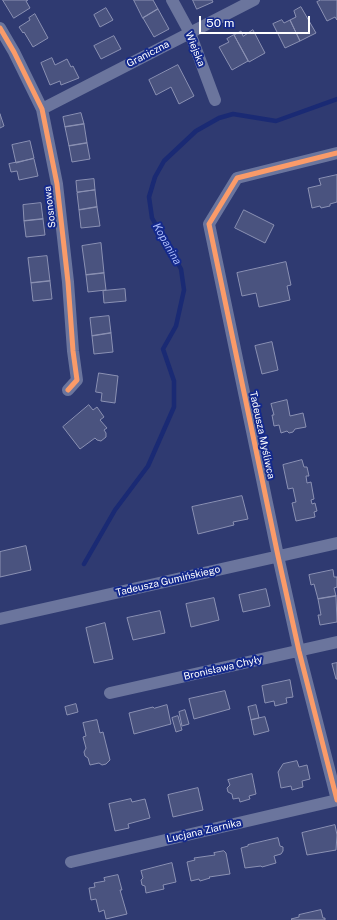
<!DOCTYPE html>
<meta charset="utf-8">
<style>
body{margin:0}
#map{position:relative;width:337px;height:920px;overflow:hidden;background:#2f3a71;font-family:"Public Sans",sans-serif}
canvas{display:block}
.scale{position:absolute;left:199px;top:16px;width:111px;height:18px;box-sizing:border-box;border:2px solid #fff;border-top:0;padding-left:5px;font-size:12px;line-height:14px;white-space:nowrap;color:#fff;-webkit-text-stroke:3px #14298c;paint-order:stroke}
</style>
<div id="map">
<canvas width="337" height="920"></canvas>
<div class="scale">50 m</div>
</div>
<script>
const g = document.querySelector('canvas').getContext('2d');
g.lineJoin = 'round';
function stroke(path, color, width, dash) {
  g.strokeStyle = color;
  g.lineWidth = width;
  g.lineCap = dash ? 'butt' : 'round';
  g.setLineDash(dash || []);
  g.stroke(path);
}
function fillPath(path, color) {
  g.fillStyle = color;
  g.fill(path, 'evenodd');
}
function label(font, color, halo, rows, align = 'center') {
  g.font = font + ' "Public Sans",sans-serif';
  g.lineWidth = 4;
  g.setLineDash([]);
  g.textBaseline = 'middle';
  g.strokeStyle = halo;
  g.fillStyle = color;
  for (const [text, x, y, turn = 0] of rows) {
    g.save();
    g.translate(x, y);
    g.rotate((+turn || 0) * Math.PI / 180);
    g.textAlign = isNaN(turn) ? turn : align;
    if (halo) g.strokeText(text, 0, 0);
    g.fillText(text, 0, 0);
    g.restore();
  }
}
stroke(new Path2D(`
 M84,564L115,510L148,466L174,407V381L163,349L176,326L184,290L181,269L152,218L149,197L155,177L164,161L196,131L219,118L233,114L276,121L337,99`), '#1a2a74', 4.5);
const building = new Path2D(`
 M3,0H28L26,1L30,8L14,18Z
 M134,0H153L158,9L143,18Z
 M193,0H212L213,2L197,9Z
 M321,0H337V20L335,17L327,21L317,2Z
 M301,7L316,33L300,41L290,20L296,17L294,11Z
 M106,8L113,20L100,27L94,15Z
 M158,9L169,29L154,37L143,18Z
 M35,14L48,38L33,47L24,32L23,33L19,27L30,20L29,18Z
 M282,20L284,23L290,20L300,41L285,48L273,24Z
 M253,30L265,53L249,62L234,35L241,31L243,36Z
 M234,35L248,61L232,70L219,47L229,42L227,39Z
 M114,36L121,49L101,59L94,46Z
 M52,58L55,65L67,59L71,67L73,66L79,78L61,85L60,81L50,85L41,63Z
 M178,65L194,96L179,104L171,87L156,95L149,80Z
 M81,113L84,124L65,127L63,117Z
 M0,114L4,126L0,128Z
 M84,124L87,143L69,146L65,127Z
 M30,141L34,158L16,163L12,145Z
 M87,143L90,159L72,162L69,146Z
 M34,159L38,176L19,180L17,171L11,172L9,164Z
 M337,175V202L330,204V206L321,208L320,206L312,208L308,188L321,185L319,179Z
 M94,179L95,190L77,192L76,181Z
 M95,190L97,207L79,210L77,193Z
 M41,203L43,219L24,221L23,205Z
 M97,207L100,226L81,228L79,210Z
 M244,210L274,225L265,243L235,228Z
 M43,219L45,235L26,237L24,221Z
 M101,243L104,273L86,275L82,246Z
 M47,256L50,281L31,283L28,258Z
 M286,262L291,285L287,286L290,300L259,307L256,293L242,296L237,273Z
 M104,273L106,290L88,292L86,275Z
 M50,281L52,299L33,301L31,283Z
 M125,289L126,301L104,303L103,291Z
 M109,316L111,333L92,336L90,318Z
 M111,333L113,352L94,354L92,336Z
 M272,342L278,370L262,374L255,346Z
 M99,373L118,376L115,403L101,401L102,393L96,392Z
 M287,400L290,416L303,413L306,427L295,429L293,432L289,433L287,431L281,433L279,425L274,426L272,415H274L271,404Z
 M89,405L93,410L97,407L104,417L100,420L107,428L104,430L106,433V437L101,441L97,440L95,438L80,449L63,427Z
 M302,460L304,467H307L309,476H306L307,483L311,482L314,499L311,500L312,504L315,503L317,511L314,512L315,517L296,521L292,503L296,502L293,488L288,489L283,465Z
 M242,496L248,519L233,522L234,525L198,534L192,507Z
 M26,546L31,570L0,577V552Z
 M333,570L334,577H337V587L334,588L336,596L318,599L314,584L311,585L309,575Z
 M266,589L270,606L243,612L239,595Z
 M336,596L337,622L320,625L318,615H321L318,599Z
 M214,598L219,620L191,627L186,604Z
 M160,611L165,633L133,640L127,618Z
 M105,623L113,659L94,663L86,628Z
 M337,663V679H336L332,664Z
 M290,680L293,697L286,698L287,703L275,706L274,701L265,703L262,686Z
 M225,691L230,709L194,719L189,699Z
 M76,704L78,712L67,715L65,707Z
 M167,705L171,724L134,734L129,713L153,707L154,708Z
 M256,705L259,718L251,720L248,707Z
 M185,710L189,724L182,726L179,712Z
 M178,716L182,730L176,732L172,718Z
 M265,717L269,731L254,735L251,720Z
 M97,720L100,733L103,732L110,760L106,764L102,765L99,763L90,765L88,758L85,756L84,752L86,748L83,737L86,736L83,723Z
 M297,761L299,767L307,765L310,779L302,781L303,787L292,790L291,786L281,788L278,772L283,764Z
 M252,774L256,794L249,796L250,799L240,802L239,798L233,799L232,794L228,792L227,788L230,785L228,780Z
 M198,788L203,810L173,817L168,795Z
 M131,799L132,802L145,799L150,818L128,824L129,828L115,831L109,804Z
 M335,825L337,835L336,850L307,855L302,833Z
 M278,838L280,846L283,847V851L281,854L274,856L276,863L262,867L261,866L245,868L241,848L248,846V845Z
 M224,851L226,853L230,874L209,877L210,878L200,881L199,879L191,881L187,862L195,860L194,858L215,855L214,853Z
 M172,863L176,882L163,885L164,889L146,893L145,886L142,885L141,880L143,878L141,871Z
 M118,875L122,890H120L127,914L106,919L104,910L99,912L96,899L91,900L89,888L95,887L94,883L105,881L104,878Z
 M321,910L323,918H325V920H292L291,919L299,917V915Z`);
fillPath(building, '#4a537f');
stroke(building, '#8b91b3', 1);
stroke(new Path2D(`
 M172,0L190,33L215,100
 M0,28L14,52L42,109L57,184L68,282L73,351L77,380L68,390
 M42,109L254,0
 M337,153L237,178L209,224L278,556L299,651L337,800
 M0,619L337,543
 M110,693L337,642
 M71,862L337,800`), '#6b759d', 12);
stroke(new Path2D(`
 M0,28L14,52L42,109L57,184L68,282L73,351L77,380L68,390
 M337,153L237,178L209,224L278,556L299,651L337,800`), '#fa9b69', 5);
label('10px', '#fff', '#14298c', [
 ["Wiejska",195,49,68],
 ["Graniczna",148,54,-27],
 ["Sosnowa",50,207,-97],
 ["Tadeusza Myśliwca",262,435,78],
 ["Tadeusza Gumińskiego",168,581,-13],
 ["Bronisława Chyły",223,668,-13],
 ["Lucjana Ziarnika",204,831,-13]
]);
label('italic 11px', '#a8b8f8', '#14298c', [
 ["Kopanina",167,244,60]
]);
</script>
